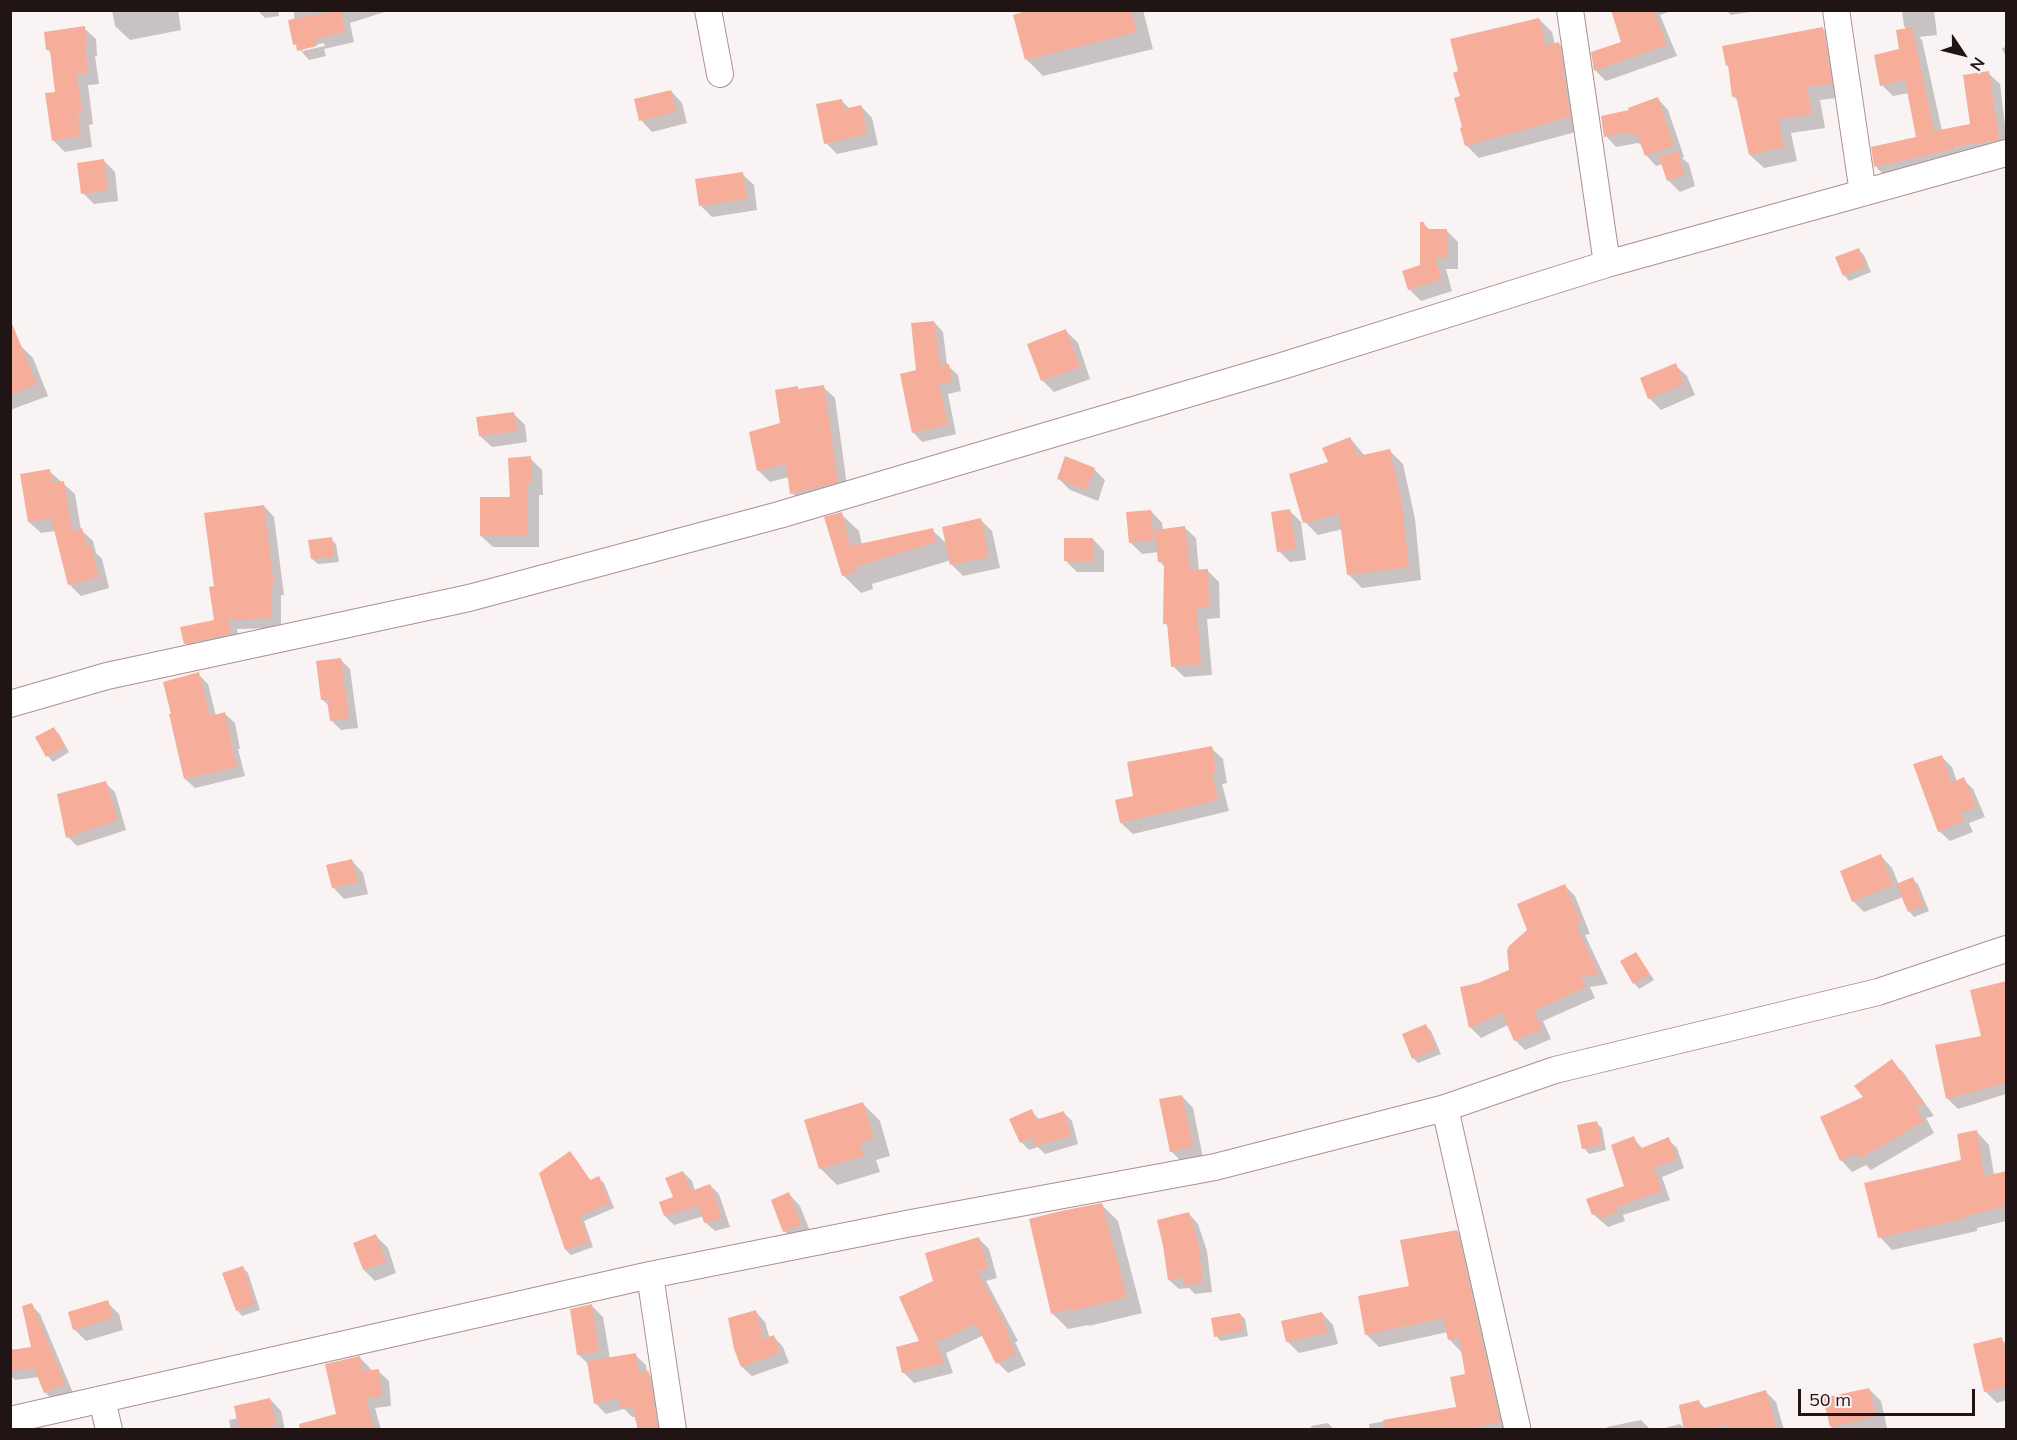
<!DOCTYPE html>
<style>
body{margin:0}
#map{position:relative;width:2017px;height:1440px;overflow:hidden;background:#faf3f3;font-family:Mulish,sans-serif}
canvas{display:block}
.frame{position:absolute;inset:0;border:12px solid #201414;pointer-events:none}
.north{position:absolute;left:1933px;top:24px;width:60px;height:60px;-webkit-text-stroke:4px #faf3f3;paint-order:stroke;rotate:125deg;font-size:16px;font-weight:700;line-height:24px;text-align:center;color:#201414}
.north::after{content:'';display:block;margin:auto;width:21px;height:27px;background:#201414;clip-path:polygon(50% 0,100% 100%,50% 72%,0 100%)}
.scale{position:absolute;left:1798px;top:1389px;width:177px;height:27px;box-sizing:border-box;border:3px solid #201414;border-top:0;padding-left:8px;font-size:18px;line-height:21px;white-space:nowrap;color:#201414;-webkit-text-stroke:4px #faf3f3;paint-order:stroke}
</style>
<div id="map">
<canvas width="2017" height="1440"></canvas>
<div class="frame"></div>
<div class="north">N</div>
<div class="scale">50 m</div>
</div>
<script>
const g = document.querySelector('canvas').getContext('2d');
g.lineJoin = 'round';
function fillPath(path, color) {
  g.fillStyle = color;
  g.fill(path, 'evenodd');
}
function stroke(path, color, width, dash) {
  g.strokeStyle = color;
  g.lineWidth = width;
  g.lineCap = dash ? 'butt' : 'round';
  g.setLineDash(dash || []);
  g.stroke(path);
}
fillPath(new Path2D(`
 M112,10H178L181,30L130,40L115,26Z
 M257,10H278L279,16L265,18Z
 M294,10H391L350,23L354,42L324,49L326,56L309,60L295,44ZM324,43L325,46L302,51V48Z
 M1035,10H1143L1153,49L1043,76L1027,60L1015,16Z
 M1613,10H1674L1660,15L1677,56L1606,81L1595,70L1623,43Z
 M1726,10H1761L1731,15Z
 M1902,10H1934L1937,35L1919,37L1922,40L1942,131L1971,125L1988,73L2000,84L2006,134V151L1887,178L1876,167L1917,138L1909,93L1893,96L1882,85L1901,50L1907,30L1904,26Z
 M1539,19L1552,32L1555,45L1559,44L1572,57L1583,130L1479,158L1466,145L1460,72Z
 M84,28L96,39L97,56H95L99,84L88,85L93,124L89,125L92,147L65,152L53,140L57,93L52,54L47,49Z
 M1823,29L1837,43L1845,97L1820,100L1825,128L1791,133L1797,161L1764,168L1750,155L1739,102L1733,96L1729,67L1727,65Z
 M2006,46V56L2002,49Z
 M671,91L682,103L687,123L652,132L641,120Z
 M1658,99L1668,110L1684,157L1682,158L1689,164L1695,186L1680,192L1668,180L1663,164L1656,166L1646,155L1643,146L1638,143L1616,147L1606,136L1631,111Z
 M841,100L850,109L861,106L872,118L878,145L837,154L826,143Z
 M103,160L115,172L118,201L94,204L83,193Z
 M742,174L754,185L757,210L712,217L701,206Z
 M1423,223L1430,230H1446L1458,242V269H1446L1452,291L1421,301L1409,289L1421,266Z
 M1859,250L1864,255L1871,272L1849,281L1844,275Z
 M934,322L943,332L947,365L958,375L961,391L948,394L956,434L922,442L913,432L918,371Z
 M1066,331L1078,343L1090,379L1054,392L1042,380Z
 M21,346L33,358L48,396L10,410V351Z
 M1675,365L1687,376L1695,395L1661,410L1649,398Z
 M823,387L835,398L848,493L803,504L792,493L789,477L770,482L758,470L797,388L800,391Z
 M513,413L525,425L527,442L492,447L480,436Z
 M1350,438L1365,456L1389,450L1403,464L1415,519L1421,580L1362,588L1348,574L1343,529L1318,535L1305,522L1330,463Z
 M530,458L542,470L543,495H539V547H493L481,536L511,499Z
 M1094,469L1105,480L1098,501L1070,490L1058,478Z
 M49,471L75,494L81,530L93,541L96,553L102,559L109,588L81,596L69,584L55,531L41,533L29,522Z
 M264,506L274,517L284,595H281V628L237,629L240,644L196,653L185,643L216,621L215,588Z
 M1289,510L1301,522L1306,560L1290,562L1279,551Z
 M1151,511L1162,523L1163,530L1185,528L1196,538L1199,571H1208L1219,582L1220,618L1207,619L1212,675L1184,677L1173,666L1169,628L1165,623V567L1160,562L1159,552L1142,554L1130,542Z
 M841,514L859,531L862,545L932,530L948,545L981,520L992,531L1000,568L963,576L952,565L951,560L872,584L873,589L861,593L843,575Z
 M331,539L336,544L339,562L318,564L312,559Z
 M1093,539L1104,551V572H1077L1066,561Z
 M340,659L350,669L358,728L341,730L331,720L330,707L323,700Z
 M198,674L208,684L216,716L225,714L235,723L240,749H238L245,776L195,788L185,779Z
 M54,729L59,734L69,752L53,762L48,756L37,738Z
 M1211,748L1223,759L1227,783L1222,784L1229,811L1133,834L1121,823L1117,801L1135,797Z
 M1942,757L1952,767L1957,782L1963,779L1973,789L1985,817L1969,823L1973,832L1950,841L1939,831Z
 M105,783L115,792L126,830L77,846L68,837Z
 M1881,856L1892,868L1899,885L1912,879L1918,884L1929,911L1914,917L1909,911L1903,897L1864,912L1853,901Z
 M352,861L363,873L368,894L344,899L333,887Z
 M1565,886L1575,896L1590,934L1585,935L1608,984L1590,987L1595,998L1543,1021L1551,1039L1525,1050L1515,1040L1508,1025L1481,1038L1471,1028L1462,988L1478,985L1511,971L1529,931Z
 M1636,953L1654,980L1639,989L1634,983Z
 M2006,986V1094L1958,1109L1947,1098L1983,1037Z
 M1426,1026L1431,1031L1441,1054L1418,1063L1413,1058Z
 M1891,1061L1903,1072L1934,1116L1926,1118L1934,1133L1871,1170L1866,1165L1852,1172L1841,1160L1865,1098Z
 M1182,1096L1193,1108L1203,1158L1183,1163L1171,1151Z
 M863,1104L880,1121L890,1156L876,1160L880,1172L837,1185L820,1168Z
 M1031,1111L1039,1119L1064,1113L1072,1121L1078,1144L1045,1154L1038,1147L1029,1150L1021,1142Z
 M1596,1122L1602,1128L1606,1150L1589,1154L1584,1148Z
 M1977,1132L1989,1145L1994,1175L2006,1174V1221L1977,1228V1231L1892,1250L1880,1237L1963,1161Z
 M1633,1138L1643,1149L1668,1139L1677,1148L1684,1168L1662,1177L1670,1200L1623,1215L1625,1221L1608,1227L1593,1214L1625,1186Z
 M575,1158L591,1181L598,1178L604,1183L614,1208L584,1221L593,1247L571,1255L566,1250L540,1174Z
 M683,1172L692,1181L695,1191L710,1185L719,1194L730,1227L715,1231L706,1223L704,1216L674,1225L665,1216L661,1203L675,1198Z
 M789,1194L800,1206L812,1236L796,1242L784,1231Z
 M1102,1205L1118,1221L1142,1313L1089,1326L1088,1325L1068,1329L1052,1313Z
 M1189,1214L1198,1224L1207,1251L1212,1292L1195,1294L1189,1288L1179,1289L1169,1280Z
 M1457,1231L1470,1244L1511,1430H1370L1369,1424L1457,1408L1467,1375L1462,1353L1450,1340L1448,1332L1379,1347L1366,1334L1410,1287Z
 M376,1236L388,1248L396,1273L375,1281L364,1270Z
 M979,1239L989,1249L997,1278L986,1281L1018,1341L1015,1342L1026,1365L1008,1373L998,1363L984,1335L946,1353L953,1373L914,1383L903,1372L921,1342L935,1282Z
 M243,1268L248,1273L260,1310L242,1316L237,1310Z
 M107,1302L119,1314L123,1330L86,1341L74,1329Z
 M31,1305L40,1314L73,1393L54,1401L45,1392L39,1377L15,1380L10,1375V1351L33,1349Z
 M591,1305L603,1317L610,1359L635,1355L646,1365L647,1373L659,1383L666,1430H640L636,1417H632L624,1409L606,1414L595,1403L589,1365L578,1354Z
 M756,1312L765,1322L770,1339L774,1337L783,1347L789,1363L752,1376L742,1367Z
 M1322,1313L1333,1325L1338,1344L1299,1353L1287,1341Z
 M1240,1314L1245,1319L1248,1336L1221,1341L1216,1336Z
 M2001,1339L2006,1344V1400L1997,1403L1985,1391Z
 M360,1358L370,1368L371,1372L378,1371L389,1381L391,1406L375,1408L381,1430H336L337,1415Z
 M1869,1389L1881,1401L1887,1428L1834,1430L1831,1427Z
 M1766,1392L1776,1402L1784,1430H1657L1680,1424L1684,1428L1679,1406L1699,1402L1706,1409Z
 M270,1399L281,1411L285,1430H231L229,1420L238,1418Z
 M1641,1420L1651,1430H1608L1607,1427Z
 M1328,1423L1334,1430H1312L1311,1426Z`), '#0003');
fillPath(new Path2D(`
 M341,10L345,32L315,39L317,46L297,51L296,44L293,45L288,20Z
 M1029,10H1131L1137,32L1025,60L1013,15Z
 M1611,10H1653L1667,45L1594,71L1591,52L1621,42Z
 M1539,18L1546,46L1559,42L1570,117L1465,146L1460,128L1462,127L1454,98L1460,96L1453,73L1458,71L1450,39Z
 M85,26L87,45H85L88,73L77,74L82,113L78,114L81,136L52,141L45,93L55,92L50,50H46L44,32Z
 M1823,27L1832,84L1807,87L1812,114L1778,119L1784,147L1749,155L1736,96L1732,97L1728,65L1726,66L1722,46Z
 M1912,27L1934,131L1970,124L1963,75L1989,71L1999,140L1953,147L1954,149L1874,167L1871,147L1916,137L1905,80L1880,86L1874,55L1899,49L1896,30Z
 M671,90L676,112L639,121L634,99Z
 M1658,97L1674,146L1645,156L1637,134L1629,136L1628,132L1604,137L1601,116L1629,110L1628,108Z
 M842,99L844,109L861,105L867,134L824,144L816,104Z
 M1678,151L1684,175L1667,181L1659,157Z
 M104,159L108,190L81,194L77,163Z
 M743,172L747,199L699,206L695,179Z
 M1420,222H1424L1426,229H1447V258H1435L1442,279L1408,290L1402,271L1420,265Z
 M1859,248L1866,267L1843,276L1835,257Z
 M10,319L37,384L10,395Z
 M934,321L940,365L949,364L952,382L939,384L948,425L912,433L900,374L916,370L911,323Z
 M1066,329L1080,367L1041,381L1027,344Z
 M1676,363L1684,384L1648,399L1640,378Z
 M824,385L838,482L790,494L786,464L757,471L749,432L780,423L775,390L798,386V389Z
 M514,412L517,431L479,436L476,417Z
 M1350,437L1358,456L1390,449L1402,505L1409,567L1347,575L1339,514L1303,523L1289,474L1328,462L1322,448Z
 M531,456L532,484H528V536H480V497H510L508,458Z
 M1065,456L1095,468L1086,490L1057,479Z
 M50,469L52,483L64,481L72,531L82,528L87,547L91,546L99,577L68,585L51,518L28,522L20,474Z
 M264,505L274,585H271V618L228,620L231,634L184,644L180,627L214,620L209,587L214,586L204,513Z
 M1290,509L1296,549L1277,552L1271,512Z
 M1151,510L1154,540L1129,543L1126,512Z
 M842,512L850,546L933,528L936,542L855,567L857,572L842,576L824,517Z
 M981,518L989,557L950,565L942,527Z
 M1185,526L1190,570L1208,569L1209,608H1197L1201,664L1171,667L1167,623L1163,624L1164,562H1158L1155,530Z
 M332,537L334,557L311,559L308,540Z
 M1064,538H1093V561H1064Z
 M341,658L349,718L330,721L327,700H321L316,661Z
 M199,672L210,716L225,712L231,740H230L237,767L184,779L169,714H171L163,682Z
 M54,727L65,747L46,757L35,737Z
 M1212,746L1216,772L1212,773L1218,800L1120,823L1115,800L1133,796L1127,762Z
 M1942,755L1951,783L1964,777L1976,807L1960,813L1964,821L1938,832L1913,764Z
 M106,781L118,820L66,838L57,794Z
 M1881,854L1893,885L1852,902L1840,871Z
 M352,859L358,882L332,888L326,865Z
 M1913,877L1924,906L1908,912L1896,884Z
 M1565,884L1581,923L1576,925L1599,974L1581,977L1586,987L1534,1011L1542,1029L1514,1041L1502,1013L1469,1028L1460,987L1478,983L1509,970L1507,951L1509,946L1527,930L1517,904Z
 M1636,952L1650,974L1633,984L1620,961Z
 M2007,981V1083L1946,1099L1935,1045L1981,1036L1970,990Z
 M1426,1024L1436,1049L1412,1059L1402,1034Z
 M1892,1059L1924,1104L1916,1107L1924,1121L1859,1159L1857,1153L1840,1161L1820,1117L1863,1097L1854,1086Z
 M1182,1095L1193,1147L1170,1152L1159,1099Z
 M863,1102L874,1139L860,1143L864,1156L819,1169L804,1120Z
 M1032,1109L1036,1120L1064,1111L1071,1136L1035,1146L1032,1137L1020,1143L1009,1119Z
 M1597,1121L1602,1145L1582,1149L1577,1125Z
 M1977,1130L1984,1176L2007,1171V1206L1965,1216L1966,1218L1878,1238L1864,1183L1961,1160L1957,1134Z
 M1634,1136L1639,1149L1669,1137L1677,1159L1654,1168L1662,1191L1616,1207L1618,1212L1599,1219L1597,1213L1592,1215L1586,1199L1624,1186L1611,1145Z
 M570,1151L590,1180L599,1176L610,1203L580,1216L589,1242L565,1250L539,1173Z
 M683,1171L691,1191L710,1184L722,1218L704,1223L699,1206L664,1216L659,1202L673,1197L665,1178Z
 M789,1192L801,1225L783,1232L771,1200Z
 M1102,1203L1127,1297L1072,1311V1309L1051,1314L1029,1219L1061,1211Z
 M1189,1212L1198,1241L1203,1282L1184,1285L1183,1278L1168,1280L1163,1246L1157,1220Z
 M1457,1230L1500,1422L1457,1430H1384L1383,1420L1456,1407L1450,1377L1465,1374L1459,1338L1448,1340L1443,1318L1365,1335L1358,1296L1409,1286L1400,1240Z
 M376,1234L386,1262L363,1270L353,1243Z
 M979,1237L988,1268L977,1271L1008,1330L1006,1331L1016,1354L996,1364L976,1324L936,1342L944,1363L902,1373L896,1347L919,1341L899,1297L933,1281L925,1253Z
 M243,1266L255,1304L236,1311L222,1273Z
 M108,1300L113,1318L73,1330L68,1312Z
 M32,1303L65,1384L44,1393L34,1368L10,1371V1350L31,1347L22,1306Z
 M592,1304L599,1351L577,1355L570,1309Z
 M756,1310L763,1339L774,1335L780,1353L741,1367L734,1349L728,1318Z
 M1322,1312L1327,1333L1286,1342L1281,1321Z
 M1240,1313L1244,1330L1214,1337L1211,1318Z
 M2002,1337L2007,1359V1387L1984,1392L1973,1344Z
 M636,1353L639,1373L649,1371L658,1430H638L632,1406L620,1408L619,1398L594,1404L587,1361Z
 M360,1356L363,1371L379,1369L382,1397L366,1398L374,1430H300L299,1424L336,1414L325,1364Z
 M1869,1388L1876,1417L1830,1427L1823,1398Z
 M1766,1390L1777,1430H1728L1726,1424L1702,1430H1684L1679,1405L1699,1400L1701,1409Z
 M270,1398L276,1425L257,1430H239L234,1406Z`), '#f6ae9a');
const minor = new Path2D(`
 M708,10L720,74
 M1570,10L1607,264
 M1836,10L1863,193
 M10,704L107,676L469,598L779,515L1282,366L1607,264L2006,153
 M1445,1108L1517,1427
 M650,1275L673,1430
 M102,1399L109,1430
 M10,1420L650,1275L906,1224L1215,1167L1445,1108L1555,1070L1878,992L2006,949`);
stroke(minor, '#b08e90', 28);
stroke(minor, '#fff', 26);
</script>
